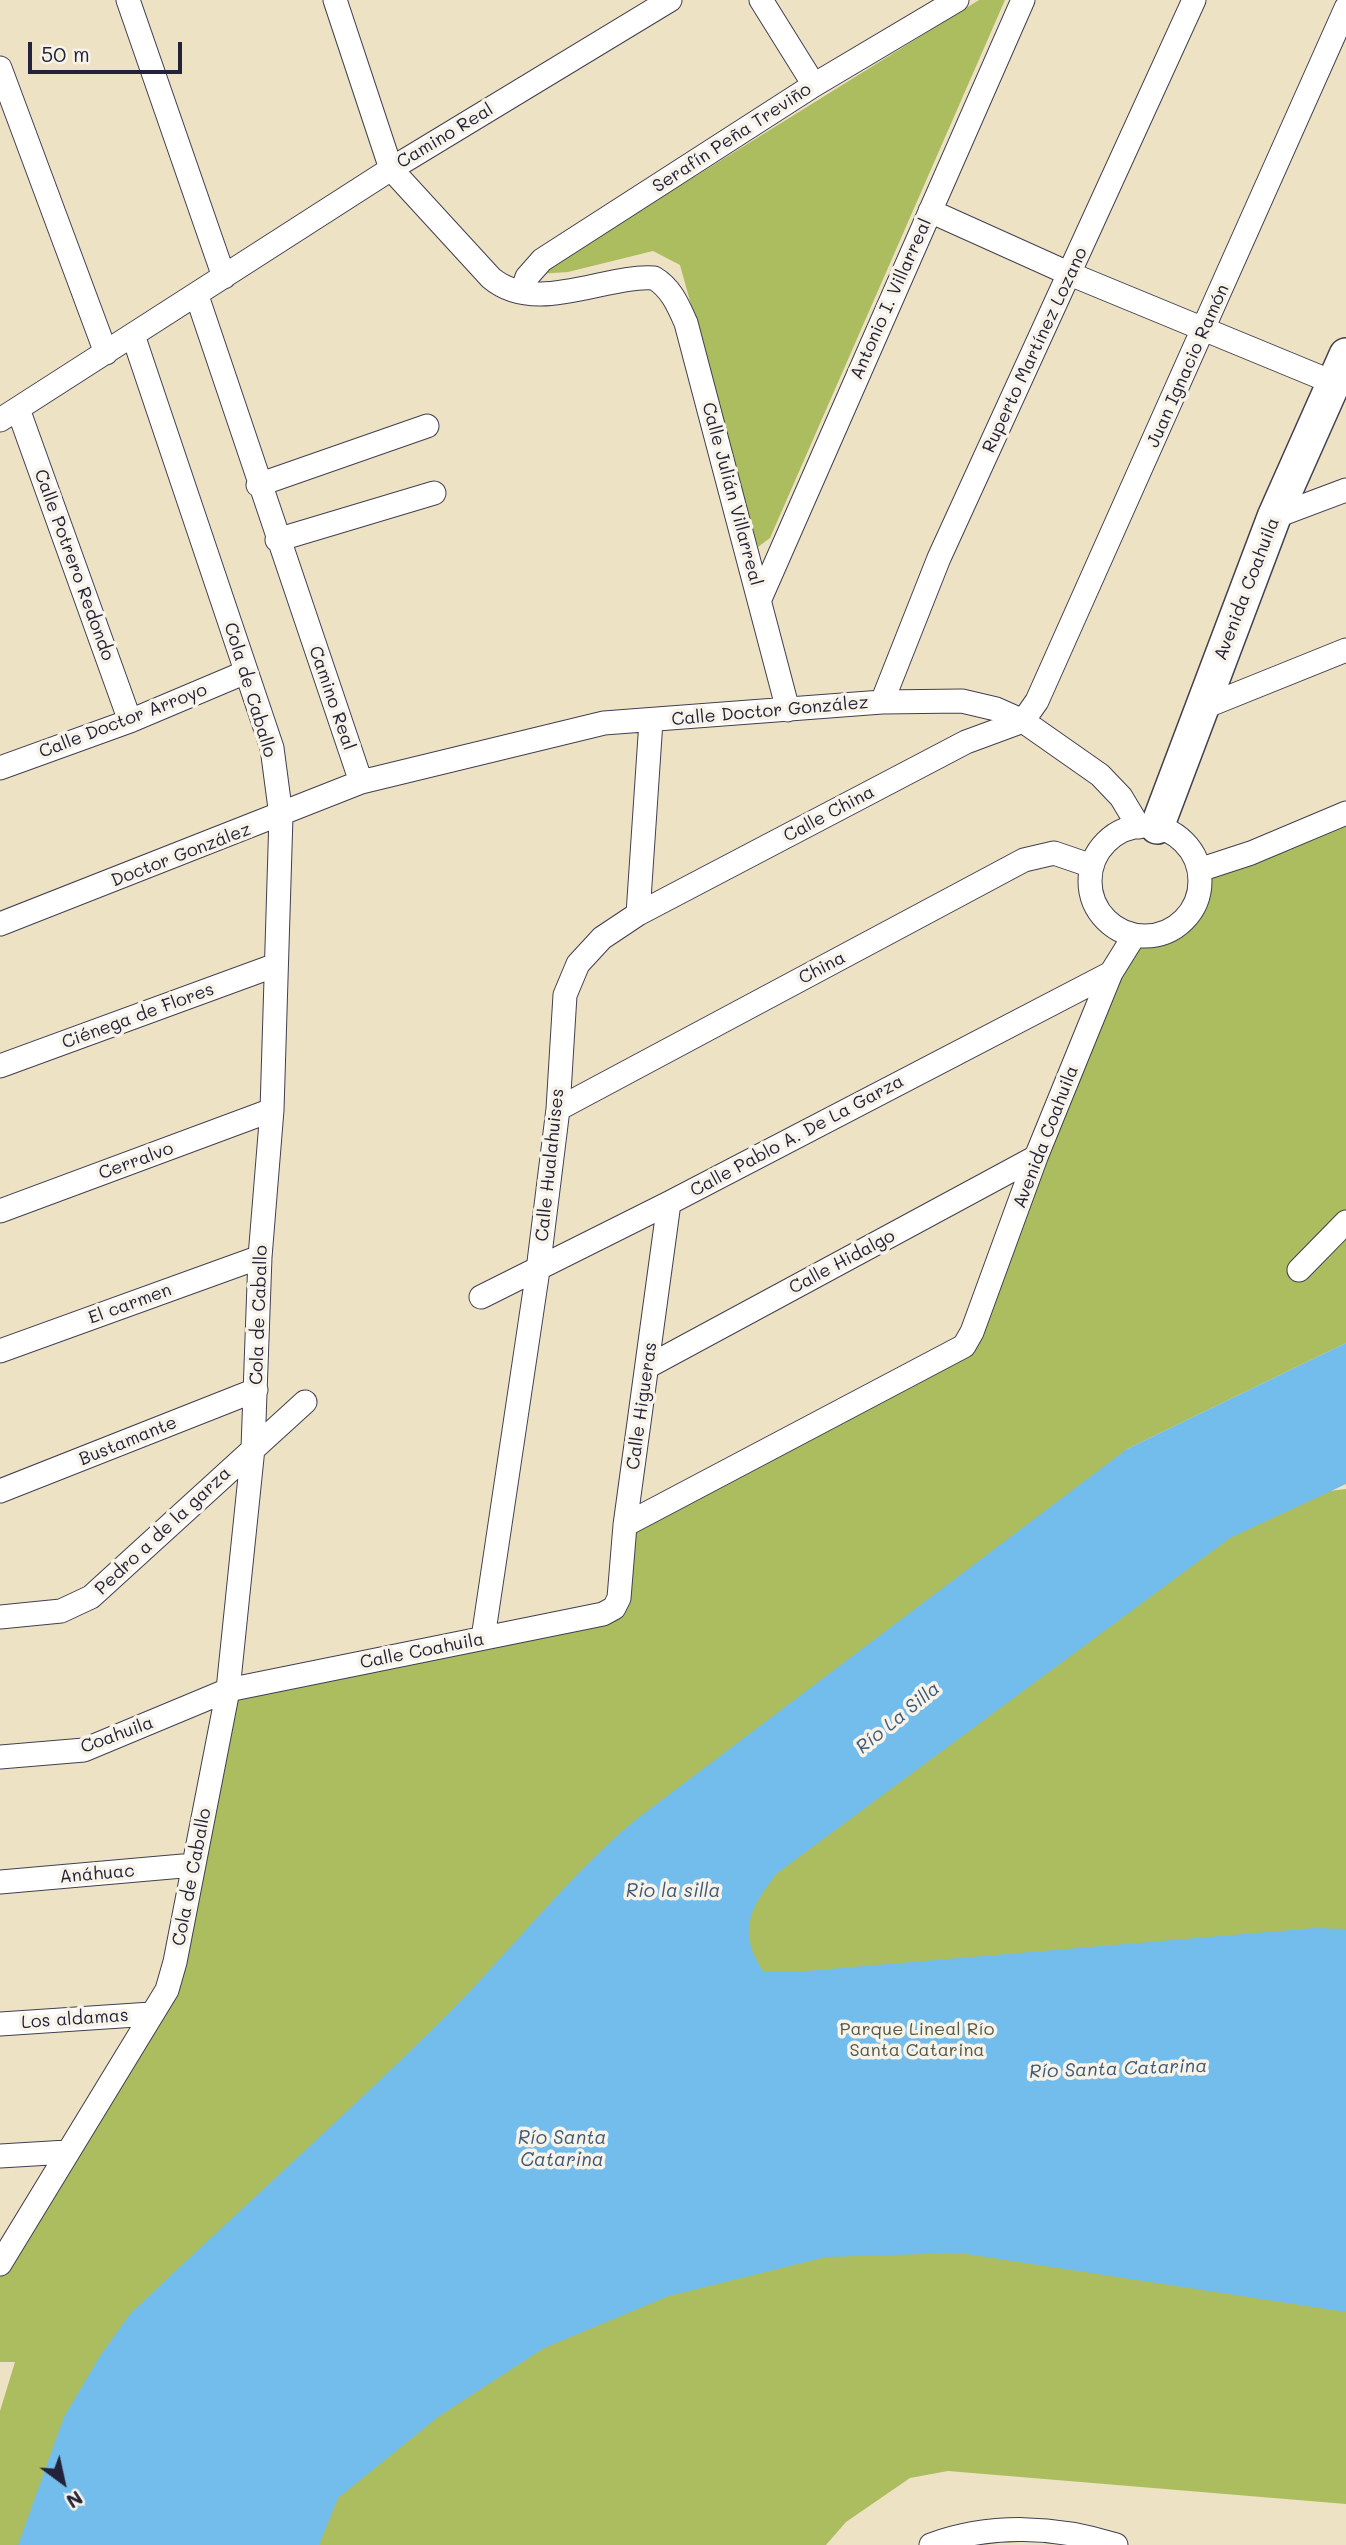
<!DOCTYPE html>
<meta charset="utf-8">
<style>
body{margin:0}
#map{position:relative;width:1346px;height:2545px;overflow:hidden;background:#eee2c4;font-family:Mali,sans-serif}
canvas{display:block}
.north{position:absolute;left:28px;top:2447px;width:70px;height:70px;-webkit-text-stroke:5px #f7f3e8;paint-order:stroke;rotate:147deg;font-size:19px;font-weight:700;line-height:28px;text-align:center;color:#22223b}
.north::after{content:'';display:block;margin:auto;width:24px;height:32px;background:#22223b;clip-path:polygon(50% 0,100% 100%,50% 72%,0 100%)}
.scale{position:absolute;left:28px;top:42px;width:154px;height:32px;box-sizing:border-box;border:4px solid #22223b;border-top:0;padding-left:9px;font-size:21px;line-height:24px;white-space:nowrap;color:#22223b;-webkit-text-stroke:5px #f7f3e8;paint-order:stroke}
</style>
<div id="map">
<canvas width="1346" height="2545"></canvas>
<div class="north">N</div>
<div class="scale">50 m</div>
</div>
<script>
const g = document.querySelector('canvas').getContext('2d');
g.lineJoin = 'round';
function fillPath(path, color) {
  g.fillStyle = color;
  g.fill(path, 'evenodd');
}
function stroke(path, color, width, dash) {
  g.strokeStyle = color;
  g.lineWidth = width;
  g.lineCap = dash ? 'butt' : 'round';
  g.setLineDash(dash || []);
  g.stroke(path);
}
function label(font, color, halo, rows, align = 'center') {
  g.font = font + ' Mali,sans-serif';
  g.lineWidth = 7;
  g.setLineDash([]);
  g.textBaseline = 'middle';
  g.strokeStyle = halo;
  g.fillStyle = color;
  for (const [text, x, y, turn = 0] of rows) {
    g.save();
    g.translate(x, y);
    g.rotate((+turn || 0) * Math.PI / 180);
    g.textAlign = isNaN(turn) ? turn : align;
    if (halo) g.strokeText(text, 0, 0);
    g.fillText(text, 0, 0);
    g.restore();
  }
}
fillPath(new Path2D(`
 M979,0H1005L770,538L758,547L680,265L653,251L568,272L538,274Z
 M1346,813V1343L1127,1449L1103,1517L1346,1489V2504L948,2471L910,2478L846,2522L826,2545H0V2411L15,2362H0V2264L151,2014L228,1690L610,1612L625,1525L959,1350L1134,936C1172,936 1194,918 1200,880Z`), '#acbd60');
fillPath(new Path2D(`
 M1346,1343V1484L1230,1538L776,1874C751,1908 736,1930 763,1971H806L1315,1928L1346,1929V2312L960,2253L826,2257L669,2296L544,2348L438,2417L338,2498L319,2545H18L64,2417L100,2356L130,2314C236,2213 346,2115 450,2012C512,1949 567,1878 634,1821L1127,1449Z`), '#73bdec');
const street = new Path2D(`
 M128,0L224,277
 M335,0L391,169L491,278C536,316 606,274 654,278C671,288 678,305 686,323L788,710
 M761,0L814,85
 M0,68L106,353
 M930,211L1070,274L1332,382
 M522,291L527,277L542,260L814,85L957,0
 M197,296L361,782
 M18,409L130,721
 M0,420L391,169L670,0
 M258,485L427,426
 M1274,517L1346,490
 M277,540L434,493
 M760,599L1023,0
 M882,702L939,558L1194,0
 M1202,708L1346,650
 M1023,721L1037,701L1346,8
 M0,768L130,721L246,672
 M1090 881a55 55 0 1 1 110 0a55 55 0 1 1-110 0Z
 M1199,870L1251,853L1346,813
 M638,914L651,721
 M0,924L361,782L604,723L882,702L962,701L996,709L1023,721L1100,775L1121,797L1139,827
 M0,1066L276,965
 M558,1109L1024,860L1054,853L1092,866
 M0,1211L272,1110
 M1299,1270L1346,1222
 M481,1297L669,1203L1111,973
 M0,1351L260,1257
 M647,1367L1036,1157
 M0,1491L256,1390
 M625,1525L964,1346L972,1332L1036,1157L1111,973L1134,936
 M0,1617L61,1611L91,1597L305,1402
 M483,1638L538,1270L558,1109L565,995L578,964L602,938L638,914L966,742L1023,721
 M0,1757L84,1750L228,1690L603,1614L614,1608L619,1598L625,1525L669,1203
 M0,1882L194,1865
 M0,2024L151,2014
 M0,2156L67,2152
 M0,2264L167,1990L175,1962L228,1690L253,1448L260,1257L272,1110L281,816L272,748L133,335
 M931,2545C990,2523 1057,2526 1116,2545`);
const secondary = new Path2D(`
 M1157,827L1274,517L1346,355`);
stroke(street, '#413f50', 25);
stroke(secondary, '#413f50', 36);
stroke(street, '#fff', 23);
stroke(secondary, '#fff', 33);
label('18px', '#22223b', '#f7f3e8', [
 ["Camino Real",445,136,-31],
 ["Serafín Peña Treviño",732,138,-33],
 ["Antonio I. Villarreal",891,299,-66],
 ["Ruperto Martínez Lozano",1035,350,-65],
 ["Juan Ignacio Ramón",1188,366,-66],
 ["Calle Julián Villarreal",732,494,75],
 ["Calle Potrero Redondo",74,565,70],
 ["Avenida Coahuila",1247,589,-69],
 ["Cola de Caballo",250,690,73],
 ["Camino Real",332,698,71],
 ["Calle Doctor González",770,711,-5],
 ["Calle Doctor Arroyo",123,721,-21],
 ["Calle China",829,814,-28],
 ["Doctor González",181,855,-21],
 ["China",822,968,-28],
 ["Ciénega de Flores",138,1016,-20],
 ["Calle Pablo A. De La Garza",797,1136,-28],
 ["Avenida Coahuila",1046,1137,-69],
 ["Cerralvo",136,1161,-20],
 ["Calle Hualahuises",550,1165,-84],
 ["Calle Hidalgo",842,1262,-28],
 ["El carmen",130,1304,-20],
 ["Cola de Caballo",259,1315,-88],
 ["Calle Higueras",642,1406,-82],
 ["Bustamante",128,1441,-22],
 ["Pedro a de la garza",163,1531,-43],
 ["Calle Coahuila",422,1651,-11],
 ["Coahuila",117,1735,-20],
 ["Anáhuac",97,1874,-5],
 ["Cola de Caballo",192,1877,-79],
 ["Los aldamas",75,2019,-4]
]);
label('18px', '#525848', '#f7f3e8', [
 ["Parque Lineal Río",917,2029],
 ["Santa Catarina",917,2050]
]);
label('italic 19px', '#3e5879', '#f7f3e8', [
 ["Río La Silla",898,1718,-39],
 ["Rio la silla",673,1891],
 ["Río Santa Catarina",1118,2069,-2],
 ["Río Santa",562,2138],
 ["Catarina",562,2160]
]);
</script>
